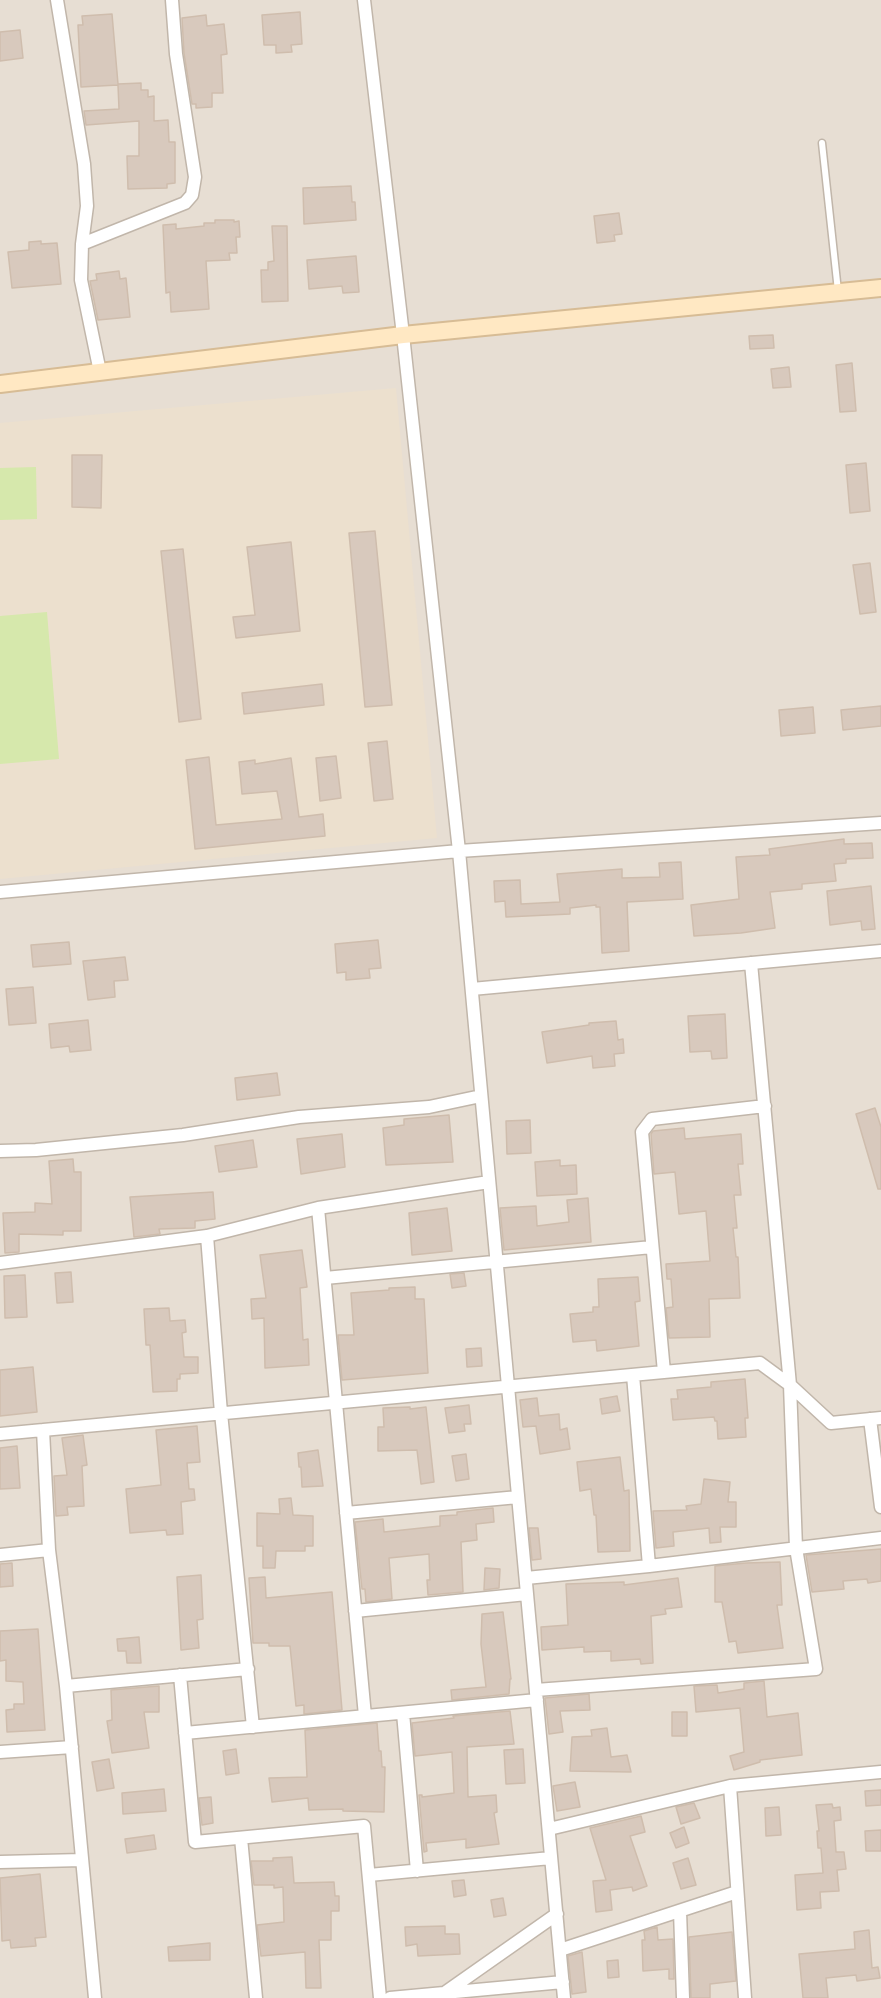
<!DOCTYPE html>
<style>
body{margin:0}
canvas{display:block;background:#f3ede5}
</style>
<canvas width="881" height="1998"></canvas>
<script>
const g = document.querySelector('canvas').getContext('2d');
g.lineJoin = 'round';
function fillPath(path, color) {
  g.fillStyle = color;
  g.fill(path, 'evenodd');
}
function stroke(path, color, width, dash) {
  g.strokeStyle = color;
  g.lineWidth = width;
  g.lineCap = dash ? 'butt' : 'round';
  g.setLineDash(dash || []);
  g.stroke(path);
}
fillPath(new Path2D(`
 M0,0H881V1998H0Z`), '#e7ded3');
fillPath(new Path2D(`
 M396,388L437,838L0,879V423Z`), '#ece0ce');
fillPath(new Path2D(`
 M36,467L37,519L0,520V468Z
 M47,612L59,759L0,764V616Z`), '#d6e8ac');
const building = new Path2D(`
 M300,12L302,44L291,45L292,52L276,53V45H264L262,15Z
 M112,14L118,84L141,83V90H148V97L154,96V121L168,120L169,142H175V183L167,184V188L128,189L127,156H139V121L86,125L84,111L119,109L118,85L81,87L78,25H83L82,16Z
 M206,15L207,26L224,24L227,54L221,55L223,93H212V107L196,108V104H192L184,53L182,18Z
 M20,30L23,58L0,61V32Z
 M351,186L352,202H355L356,220L304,224L303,188Z
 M619,213L622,234L614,235L615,241L597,243L594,216Z
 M215,220H234V222L239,221L240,237H236L237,253H229L230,260L206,261L209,309L171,312L170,292L166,293L163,225L176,224V229L204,226V223H215Z
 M272,226H287L288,301L262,302L261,270H268V262L274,261Z
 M41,241V244L57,243L61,284L12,288L8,252L29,250V242Z
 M356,256L359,292L343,293L342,286L309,289L307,260Z
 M119,271L120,279L126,278L130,317L98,320L90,281L97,280L96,274Z
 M773,335L774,348L750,349L749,336Z
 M852,363L856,411L840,412L836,365Z
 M789,367L791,387L773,388L771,369Z
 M72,455H102L101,508L72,507Z
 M866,463L870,511L850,513L846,465Z
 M375,531L392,705L365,707L349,533Z
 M291,542L300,631L236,638L233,617L255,615L247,547Z
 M183,549L201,719L179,722L161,551Z
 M870,563L876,612L860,614L853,565Z
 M322,684L324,705L244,714L242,693Z
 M881,706V726L843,730L841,710Z
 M813,707L815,733L781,736L779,710Z
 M387,741L393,799L374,801L368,743Z
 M336,756L341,798L320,801L316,758Z
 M209,757L216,825L282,819L277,791L242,794L239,762L255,760V764L291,758L299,817L323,814L325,836L195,849L186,760Z
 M844,839V844L872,843L873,858L846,859V863L834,864L836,881L802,884V889L770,892L775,928L741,933L694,936L691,905L739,899L736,857L770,855L769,849Z
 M681,862L683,899L627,902L629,951L602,953L600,907H596V905L570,908V914L506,917L505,901L495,902L494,881L520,880L521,904L560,902L557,874L622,869V878L660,877L659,863Z
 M871,886L875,929L862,930L861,921L830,925L827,891Z
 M378,940L381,968L369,969L370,978L346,980V972L337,973L335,944Z
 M69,942L71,964L33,967L31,945Z
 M125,957L128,980L114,981L115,997L88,1000L83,961Z
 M33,987L36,1023L9,1025L6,989Z
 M725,1014L727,1058L712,1059L711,1051L690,1052L688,1016Z
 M88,1020L91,1050L70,1052L69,1046L51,1048L49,1024Z
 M616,1021L618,1040L623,1039L624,1053L614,1054L615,1066L593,1068L592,1056L547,1063L542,1032L589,1025V1023Z
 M277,1073L280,1095L237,1100L235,1078Z
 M875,1108L881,1127V1189H878L856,1114Z
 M449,1115L453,1162L386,1165L383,1128L404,1125V1119Z
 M530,1120L531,1153L507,1154L506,1121Z
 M684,1128L685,1139L741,1134L743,1164H738L741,1195H734L737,1228H733L736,1257H738L740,1298L709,1299L710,1337L669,1338L666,1308L673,1307L671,1279H667L666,1264L710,1261L706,1211L679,1214L675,1172L654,1174L651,1134L653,1131Z
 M342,1134L345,1167L301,1174L297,1139Z
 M253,1140L257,1167L219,1172L215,1146Z
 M73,1159L74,1172H81V1231H63V1235L19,1234V1252L5,1253L3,1213L35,1212V1203L52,1204L49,1161Z
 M560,1160V1166L576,1165L577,1194L537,1196L535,1162Z
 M213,1192L215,1219L195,1221V1228L159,1229L160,1234L134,1237L130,1197Z
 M588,1198L591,1242L504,1250L500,1208L536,1206L537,1226L569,1222L567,1200Z
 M447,1208L452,1251L412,1255L409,1213Z
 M302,1250L307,1287L300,1288L303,1340L308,1339L309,1365L265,1368L264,1318L252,1319L251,1299L266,1298L260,1255Z
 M71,1272L73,1302L57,1303L55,1273Z
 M464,1273L466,1286L452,1288L450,1274Z
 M25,1275L27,1317L5,1318L4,1276Z
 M638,1277L640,1301L635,1302L639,1346L597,1351L596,1340L573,1342L570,1314L593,1312V1307H599L598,1279Z
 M415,1287V1299H424L428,1373L342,1380L338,1335H354L351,1293L389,1290V1288Z
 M169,1308L170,1321L185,1320L186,1332L182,1333L184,1357H198V1373L180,1374V1379H177V1391L153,1392L150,1345H146L144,1309Z
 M481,1348L482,1366L467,1367L466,1349Z
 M33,1367L37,1412L0,1416V1370Z
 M745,1379L748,1418H745L746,1437L718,1439L717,1421H715L714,1417L673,1420L671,1399H678L677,1390L711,1387V1382Z
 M617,1396L620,1411L602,1414L600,1399Z
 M537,1398L539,1416L559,1414L560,1430L567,1428L570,1449L540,1454L536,1426L523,1427L520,1400Z
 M469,1405L471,1424H464L465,1431L449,1433L445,1408Z
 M410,1407V1409L426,1407L434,1482L421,1484L417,1450L378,1451V1427H384L383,1408Z
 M197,1426L200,1462L187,1463L189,1489H194L195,1500L181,1502L183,1534L167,1535L166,1530L130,1533L126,1489L161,1485L156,1430Z
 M83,1435L87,1465L82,1466L84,1506L67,1507L68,1515L56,1516L54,1476L67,1475L62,1438Z
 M17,1446L20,1488L0,1489V1448Z
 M318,1450L323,1486L302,1487L301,1467H299L298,1453Z
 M466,1454L469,1479L456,1481L452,1456Z
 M620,1457L624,1491L629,1490L630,1551L598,1552L596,1515H594L591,1489L580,1491L577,1462Z
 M704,1479L730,1482L728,1502H736V1527H720L721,1542L710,1543L709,1528L673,1532L674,1546L656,1548L653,1511L687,1510L686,1506L701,1504Z
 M291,1498L293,1515L313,1516V1546H305V1551H276L275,1568H263V1546H257V1513L280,1514L279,1499Z
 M493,1508L494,1522L476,1524L477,1540L461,1542L463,1592L428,1595L427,1580H430L429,1554L389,1558L392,1599L366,1602L365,1589H362L355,1522L383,1519L384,1532L440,1526V1516L457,1515V1512Z
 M529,1528H538L541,1559L532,1560Z
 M881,1549V1581L868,1583L867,1579L843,1581L844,1589L812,1592L806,1555Z
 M780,1562L782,1605H777L783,1648L738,1653L736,1641L729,1642L722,1602H715V1566L746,1563Z
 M12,1563L13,1586L0,1587V1564Z
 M485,1568L500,1569L499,1588L484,1590Z
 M201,1575L203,1619L197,1620L199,1648L181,1650L177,1577Z
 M265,1577L266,1598L332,1592L342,1710L304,1714V1705L296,1706L290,1646H269V1643H253L249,1578Z
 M678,1578L682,1607L665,1609L666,1614L651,1616L653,1663L641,1664L640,1659L611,1661V1651L584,1652V1647L542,1650L541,1627L568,1625L566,1584L624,1582V1585Z
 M503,1612L511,1679H510L509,1694L452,1700L451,1690L486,1687L481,1644L482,1614Z
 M38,1629L45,1730L7,1732L6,1710L14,1709V1704H24L23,1682L6,1681V1660L0,1661V1631Z
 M139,1637L141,1663H127L126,1651H118L117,1639Z
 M764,1681L767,1717L798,1713L802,1755L760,1760V1762L734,1770L730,1756L744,1752L740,1708L696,1712L694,1686L717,1685L718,1693L744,1689V1683Z
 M159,1686V1712H144L149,1748L112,1753L107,1721L112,1720L111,1690Z
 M589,1694L590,1710L560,1711L563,1732L549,1734L545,1698Z
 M510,1711L514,1744L467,1747L468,1797L496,1795L497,1812L494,1813L499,1844L466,1848V1839L426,1843L427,1851L424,1852L419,1795H422V1797L454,1793L452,1752L415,1756L412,1723L454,1718L453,1716Z
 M672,1712H687V1736H672Z
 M377,1723L379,1751H381L382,1767H385L384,1812L343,1811V1809L309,1810L308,1798L272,1802L269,1778L307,1777L305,1730Z
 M607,1728L611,1757L627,1755L631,1772L570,1771L572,1737L592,1736L591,1730Z
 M236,1749L239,1773L226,1775L223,1751Z
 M523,1749L525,1783L506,1784L504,1750Z
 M109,1759L114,1788L97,1791L92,1762Z
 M575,1782L580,1807L557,1811L553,1786Z
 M164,1789L166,1811L123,1814L122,1793Z
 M881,1790V1805L866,1806L865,1791Z
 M211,1797L213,1823L202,1825L199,1798Z
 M694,1803L700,1818L681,1824L676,1807Z
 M832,1804L833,1808L840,1807L841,1820L834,1821L836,1852H844L846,1869L837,1870L839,1891L820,1892L821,1908L797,1910L795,1875L823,1873L821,1848H818L817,1831H819L816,1805Z
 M779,1807L781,1835L766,1836L765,1808Z
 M641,1816L645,1832L630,1836L647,1886L633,1891L632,1887L610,1890L612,1910L596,1912L593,1881L606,1880L590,1828Z
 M684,1827L689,1843L676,1848L670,1833Z
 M881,1830V1851H866L865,1831Z
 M154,1835L156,1849L127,1853L125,1839Z
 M292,1857L294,1883L334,1882L335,1896H339V1911H331V1940H319L321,1988H306L305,1952L261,1956L257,1925L284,1922L283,1887L274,1888V1885H254L251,1861H273V1858Z
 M688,1858L696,1885L681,1889L673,1863Z
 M40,1874L46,1937L35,1938L36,1946L11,1948L10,1940L2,1941L0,1878Z
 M464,1880L466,1895L454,1897L452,1881Z
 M503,1898L506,1915L494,1917L491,1900Z
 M445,1926V1934H459L460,1954L418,1956L417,1944L406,1946L405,1927Z
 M657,1927L658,1940L673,1939L674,1979H669V1969L643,1971L642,1940H645L644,1931Z
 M869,1930L872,1968L878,1967L880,1978L857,1981L856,1975L826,1978L828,1998H803L799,1954L855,1949L854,1932Z
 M732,1932L736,1981L710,1984V1998H691L689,1937Z
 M210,1943V1960L169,1961L168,1947Z
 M582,1952L586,1992L572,1994L568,1956Z
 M618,1960L619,1977L608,1978L607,1961Z`);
fillPath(building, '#d8c9bd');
stroke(building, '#cfbdad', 1.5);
const service = new Path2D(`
 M822,143L838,291`);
const minor = new Path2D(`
 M57,0L84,164L87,206L82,244L81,280L100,372
 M364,0L403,335L459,851L564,1998
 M82,244L185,203L192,195L195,177L176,54L172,0
 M0,892L459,851L881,823
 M472,989L881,951
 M0,1151L36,1150L183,1135L299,1117L429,1107L481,1096
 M318,1208L365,1716
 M207,1236L221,1413L253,1727
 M0,1263L207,1236L318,1208L489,1182
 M325,1278L652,1247
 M664,1372L642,1132L652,1119L765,1106
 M633,1375L649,1566
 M870,1419L881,1507
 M43,1430L49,1550L66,1686L95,1998
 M0,1434L760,1363L790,1385L831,1423L881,1418
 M346,1513L518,1497
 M0,1555L49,1550
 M526,1578L649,1566L881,1538
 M355,1611L527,1594
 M180,1675L195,1842L364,1826L380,1998
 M66,1686L248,1669
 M536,1690L816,1669L796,1548L790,1385L751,963
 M403,1713L417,1871
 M185,1733L537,1700
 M0,1752L72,1747
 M730,1786L745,1998
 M549,1829L730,1786L881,1772
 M241,1838L256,1998
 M0,1862L82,1860
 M369,1875L551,1858
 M680,1911L683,1998
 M560,1950L737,1892
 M446,1992L557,1914
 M390,1998L563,1982`);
const secondary = new Path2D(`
 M0,384L403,335L881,288`);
stroke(service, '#c1b6aa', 9);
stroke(minor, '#c1b6aa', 15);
stroke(secondary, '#d7bc95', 20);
stroke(service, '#fff', 6);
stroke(minor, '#fff', 12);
stroke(secondary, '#ffe8c3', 16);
</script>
